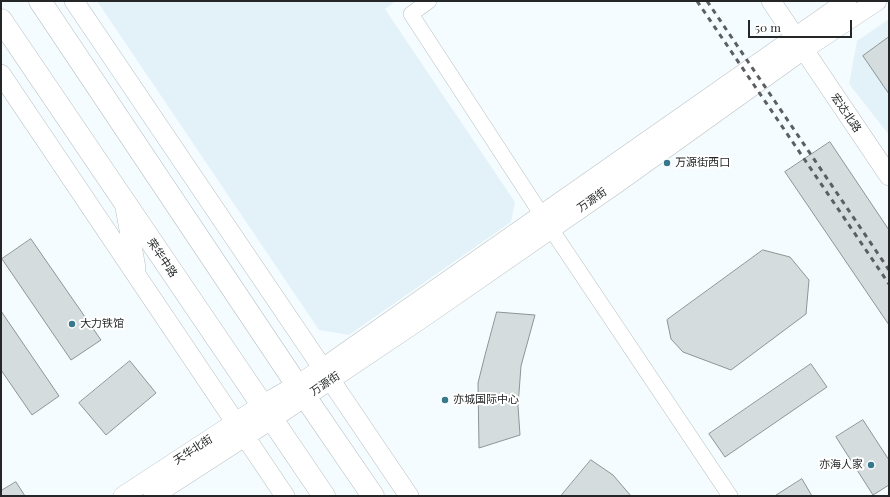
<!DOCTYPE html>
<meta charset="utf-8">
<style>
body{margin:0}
#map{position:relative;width:890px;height:497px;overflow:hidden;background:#f5fcff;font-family:"Playfair Display",serif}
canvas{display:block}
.frame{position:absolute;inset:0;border:2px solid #242627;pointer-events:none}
.scale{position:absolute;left:748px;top:20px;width:104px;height:18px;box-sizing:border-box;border:2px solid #242627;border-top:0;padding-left:5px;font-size:12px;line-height:14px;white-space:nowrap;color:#242627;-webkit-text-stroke:3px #fff;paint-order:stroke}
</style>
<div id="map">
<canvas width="890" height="497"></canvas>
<div class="frame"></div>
<div class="scale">50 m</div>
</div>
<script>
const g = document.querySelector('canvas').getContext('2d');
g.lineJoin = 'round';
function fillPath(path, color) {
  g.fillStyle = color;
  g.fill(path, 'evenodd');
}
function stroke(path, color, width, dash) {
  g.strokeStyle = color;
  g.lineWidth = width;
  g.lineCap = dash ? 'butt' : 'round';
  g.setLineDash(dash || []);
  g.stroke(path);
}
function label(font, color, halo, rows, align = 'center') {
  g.font = font + ' "Playfair Display","Noto Sans SC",serif';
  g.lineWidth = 4;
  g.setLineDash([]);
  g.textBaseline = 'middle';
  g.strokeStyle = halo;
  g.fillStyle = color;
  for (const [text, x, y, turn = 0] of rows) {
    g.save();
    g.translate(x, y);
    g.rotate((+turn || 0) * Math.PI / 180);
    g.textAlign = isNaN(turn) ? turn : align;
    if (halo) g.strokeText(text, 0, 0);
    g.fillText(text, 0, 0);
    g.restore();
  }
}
fillPath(new Path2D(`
 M97,1H396L385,9L515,202L511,222L349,335L319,330Z
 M889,19V135L849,84L857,41Z`), '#e3f2f8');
const building = new Path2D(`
 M889,37V94L863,56Z
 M830,142L889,230V325L785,172Z
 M31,239L101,340L71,360L2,259Z
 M763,250L790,257L809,280L806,314L731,370L683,352L671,339L667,320Z
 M1,311L59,396L32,415L1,370Z
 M497,312L535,315L521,366L518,406L520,435L479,448L478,383L485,355Z
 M130,361L156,393L106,435L79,403Z
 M811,364L827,387L725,457L709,434Z
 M863,420L889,460V485L873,495L836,437Z
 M591,460L613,475L631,496H561Z
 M802,479L812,496H775Z
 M16,482L25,496H1V491Z`);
fillPath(building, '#d4dcde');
stroke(building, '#8e9496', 1);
const minor = new Path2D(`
 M429,1L411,14L551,229L730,496`);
const tertiary = new Path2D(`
 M74,1L409,496
 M771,1L889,176
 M1,74L285,496
 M124,202L136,268
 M123,496L262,405L297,385L323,368L847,1
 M153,496L272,419L424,317L616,184L803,50L877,1`);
const primary = new Path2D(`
 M40,1L297,385L373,496
 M1,20L324,496`);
stroke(minor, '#b8bfc1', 16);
stroke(tertiary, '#b8bfc1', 20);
stroke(primary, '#b8bfc1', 23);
stroke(minor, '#fff', 15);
stroke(tertiary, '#fff', 19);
stroke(primary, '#fff', 22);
stroke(new Path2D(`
 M697,1L889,284
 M707,1L889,270`), '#5c5f61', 3, [5, 5]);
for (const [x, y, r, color] of [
 [667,163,4,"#38788c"],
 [72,324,4,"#38788c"],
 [445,400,4,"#38788c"],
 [871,465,4,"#38788c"]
]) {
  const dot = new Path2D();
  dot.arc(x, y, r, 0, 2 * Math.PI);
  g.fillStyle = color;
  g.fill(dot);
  stroke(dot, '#fff', 1.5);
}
label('11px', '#242627', '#fff', [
 ["宏达北路",846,113,56],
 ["万源街",592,200,-35],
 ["荣华中路",162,258,56],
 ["万源街",325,384,-34],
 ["天华北街",193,450,-33]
]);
label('11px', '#242627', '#fff', [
 ["万源街西口",675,163],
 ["大力铁馆",80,324],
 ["亦城国际中心",453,400],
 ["亦海人家",863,465,"right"]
], 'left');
</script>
